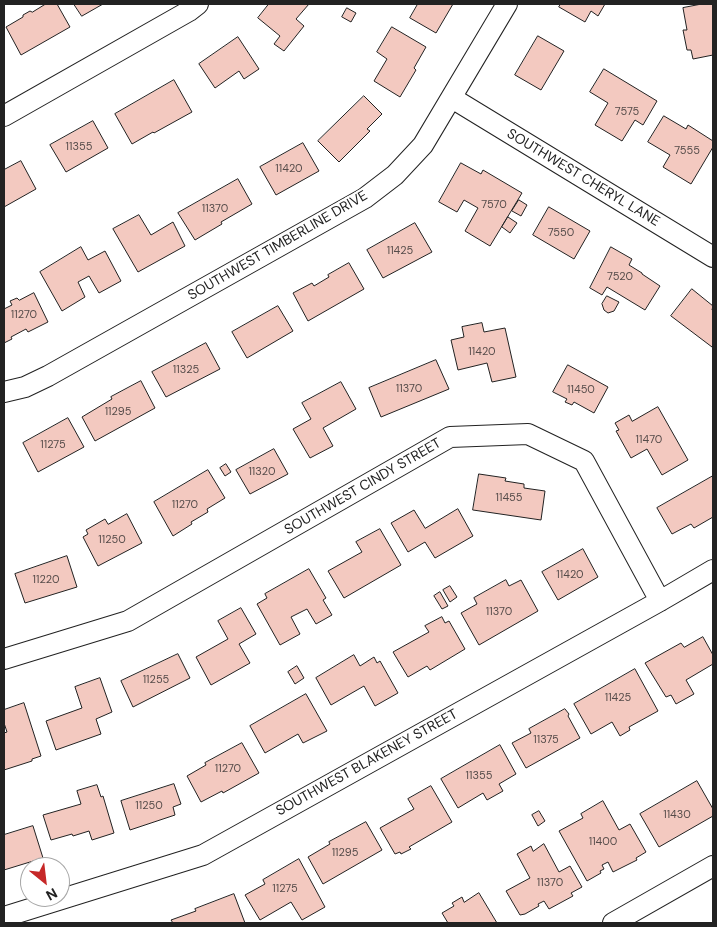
<!DOCTYPE html>
<style>
body{margin:0}
#map{position:relative;width:717px;height:927px;overflow:hidden;background:#fff;font-family:"DM Sans",sans-serif}
canvas{display:block}
.frame{position:absolute;inset:0;border:5px solid #222;pointer-events:none}
.north{position:absolute;left:20px;top:857px;width:50px;height:50px;box-sizing:border-box;background:#fff;border:1px solid #a7a7a7;border-radius:50%;rotate:151deg;font-size:14px;font-weight:700;line-height:20px;text-align:center;color:#222}
.north::after{content:'';display:block;margin:auto;width:18px;height:22px;background:#c62828;clip-path:polygon(50% 0,100% 100%,50% 72%,0 100%)}
</style>
<div id="map">
<canvas width="717" height="927"></canvas>
<div class="frame"></div>
<div class="north">N</div>
</div>
<script>
const g = document.querySelector('canvas').getContext('2d');
g.lineJoin = 'round';
function fillPath(path, color) {
  g.fillStyle = color;
  g.fill(path, 'evenodd');
}
function stroke(path, color, width, dash) {
  g.strokeStyle = color;
  g.lineWidth = width;
  g.lineCap = dash ? 'butt' : 'round';
  g.setLineDash(dash || []);
  g.stroke(path);
}
function label(font, color, halo, rows, align = 'center') {
  g.font = font + ' "DM Sans",sans-serif';
  g.lineWidth = 4;
  g.setLineDash([]);
  g.textBaseline = 'middle';
  g.strokeStyle = halo;
  g.fillStyle = color;
  for (const [text, x, y, turn = 0] of rows) {
    g.save();
    g.translate(x, y);
    g.rotate((+turn || 0) * Math.PI / 180);
    g.textAlign = isNaN(turn) ? turn : align;
    if (halo) g.strokeText(text, 0, 0);
    g.fillText(text, 0, 0);
    g.restore();
  }
}
const building = new Path2D(`
 M46,4H57L70,27L21,55L6,27L23,17V15L30,11L32,12Z
 M74,4H103L82,16Z
 M269,4H309L296,19L304,26L284,51L274,44L280,36L258,18Z
 M418,4H453L436,33L410,18Z
 M561,4H605L598,16L591,11L585,22L559,7Z
 M702,4H713V55L693,59L691,50H687L683,30H687L683,8Z
 M347,8L356,13L351,22L342,17Z
 M392,27L426,47L414,68L416,70L400,97L374,81L387,59L377,52Z
 M538,36L564,51L541,90L515,75Z
 M238,37L259,69L244,79L239,71L215,88L199,64Z
 M604,69L657,101L643,125L635,120L622,141L595,125L608,103L590,92Z
 M174,80L192,112L154,133L153,132L132,144L115,114Z
 M364,96L382,114L367,129L370,131L339,162L318,141Z
 M664,116L686,129L688,125L713,141V147L691,184L663,167L670,155L648,142Z
 M93,121L108,148L66,172L50,145Z
 M303,143L319,171L276,195L260,167Z
 M21,161L36,189L4,207V170Z
 M461,163L481,174L483,170L522,193L490,246L465,231L478,208L464,200L457,212L439,202Z
 M238,179L252,204L221,222L222,224L195,240L178,213Z
 M519,200L527,205L521,216L512,211Z
 M549,207L590,231L574,259L533,235Z
 M139,215L151,235L173,222L185,246L138,272L113,229Z
 M508,217L517,223L510,233L502,227Z
 M415,223L432,252L383,278L367,250Z
 M81,247L88,260L105,251L121,281L99,293L89,276L78,282L85,297L62,311L40,272Z
 M611,247L632,259L629,265L642,273V274L660,286L645,310L607,287L602,295L590,288Z
 M349,263L364,289L308,321L293,293L312,283L314,286L329,277L328,275Z
 M692,289L713,306L712,310L713,311V345L712,347L671,316Z
 M34,293L48,322L28,332L26,329L11,337L12,339L4,343V309L12,305L10,301L17,298L19,300Z
 M607,296L619,302L614,311L608,313L604,310L602,304Z
 M278,306L293,331L247,358L232,332Z
 M482,323L484,332L505,328L516,377L492,382L487,363L458,370L451,340L464,337L462,327Z
 M206,343L220,369L166,397L152,372Z
 M436,360L449,389L381,417L369,388Z
 M568,365L608,387L594,413L574,402L572,405L565,402L567,399L553,392Z
 M141,381L155,408L95,441L82,417L112,399L111,397Z
 M341,382L356,409L323,428L333,446L310,458L293,429L311,419L302,403Z
 M658,407L688,460L662,475L647,449L631,458L616,431L619,430L615,423L629,415L632,421Z
 M68,418L84,447L38,472L23,443Z
 M274,449L288,474L250,494L236,470Z
 M226,464L231,472L225,476L220,468Z
 M208,470L225,498L207,509L208,512L191,522L192,524L173,536L154,502Z
 M479,474L506,478L505,481L524,484V488L545,491L541,520L473,510Z
 M713,476V517L694,528L691,524L672,534L657,508Z
 M458,509L473,536L435,558L425,542L408,552L391,523L414,510L425,528Z
 M127,514L142,543L98,566L83,537L88,534L86,530L105,519L108,524Z
 M380,529L401,565L344,598L328,571L362,552L356,542Z
 M583,549L598,577L558,600L542,572Z
 M67,556L77,587L25,603L15,574Z
 M309,569L326,598L323,600L332,615L316,624L307,609L291,617L300,634L280,645L257,604L267,598L265,594Z
 M506,580L509,586L521,580L538,611L479,645L461,613L477,604L474,598Z
 M450,586L457,597L450,602L443,590Z
 M440,592L448,606L442,609L434,596Z
 M241,608L256,634L239,644L250,663L211,685L196,657L228,639L218,621Z
 M442,617L445,623L449,621L465,649L430,670L427,666L408,677L393,652L429,632L425,626Z
 M703,637L713,655V664L686,680L694,694L676,704L671,695L666,697L645,663L681,643L684,647Z
 M178,654L190,678L133,707L121,681Z
 M354,655L360,666L374,657L377,663L380,661L398,693L375,706L364,686L331,705L316,678Z
 M297,666L304,678L295,684L288,672Z
 M635,669L658,711L629,727L630,730L620,736L612,722L591,734L574,704Z
 M100,678L112,712L96,719L101,734L56,750L46,721L82,708L75,687Z
 M306,694L327,731L303,743L298,734L265,753L250,726Z
 M24,703L41,756L32,759V761L4,770V733L7,732L4,723V710Z
 M565,709L569,714L568,716L580,738L526,768L512,743L531,733L529,729Z
 M242,743L259,773L223,793L222,791L201,802L187,776L206,765L205,763Z
 M500,745L516,774L499,784L503,791L487,800L483,793L458,808L441,779Z
 M697,781L713,809V816L659,847L640,814Z
 M174,784L181,804L173,807L175,815L130,830L121,801Z
 M97,785L101,797L103,796L114,833L92,840L89,831L73,836L72,834L51,840L43,815L81,804L77,791Z
 M431,786L452,822L409,847L411,849L401,854L400,852L395,854L380,828L414,809L408,799Z
 M603,801L619,830L630,824L646,852L636,858L637,860L613,872L608,862L602,865L604,869L600,871L601,873L587,881L559,831L583,818L581,814Z
 M539,811L545,821L538,826L532,815Z
 M366,822L382,850L323,884L308,857L330,844L329,842Z
 M33,826L43,858L4,870V835Z
 M544,844L559,872L570,866L582,887L571,893L573,896L549,909L544,901L538,904L539,906L525,914L520,915L506,891L530,878L517,854L531,846L533,851Z
 M299,859L325,907L302,920L291,902L260,920L245,895L265,884L263,880Z
 M479,893L497,923H448L442,913L454,906L452,903L462,897L464,902Z
 M234,894L245,923H173L171,920L196,911L195,909Z`);
fillPath(building, '#f3c9c0');
stroke(building, '#222', 1);
const street = new Path2D(`
 M452,98L713,257
 M4,116L189,11L198,4
 M4,392L25,387L48,376L365,198L395,175L423,145L507,4
 M4,659L128,621L450,437L528,434L584,461L660,601
 M4,917L203,855L660,601L713,570
 M613,923L713,866`);
stroke(street, '#222', 22);
stroke(street, '#fff', 20);
label('11px', '#564c4a', null, [
 ["7575",627,112],
 ["11355",79,147],
 ["7555",687,151],
 ["11420",289,169],
 ["7570",494,205],
 ["11370",215,209],
 ["7550",561,233],
 ["11425",400,251],
 ["7520",620,277],
 ["11270",24,315],
 ["11420",482,352],
 ["11325",186,370],
 ["11370",409,389],
 ["11450",581,390],
 ["11295",118,412],
 ["11470",649,440],
 ["11275",53,445],
 ["11320",262,472],
 ["11455",509,498],
 ["11270",185,505],
 ["11250",112,540],
 ["11420",570,575],
 ["11220",46,580],
 ["11370",499,612],
 ["11255",156,680],
 ["11425",618,698],
 ["11375",546,740],
 ["11270",228,769],
 ["11355",479,776],
 ["11250",149,806],
 ["11430",677,815],
 ["11400",603,842],
 ["11295",345,853],
 ["11370",550,883],
 ["11275",285,889]
]);
label('14px', '#222', '#fff', [
 ["SOUTHWEST CHERYL LANE",583,178,31],
 ["SOUTHWEST TIMBERLINE DRIVE",278,246,-30],
 ["SOUTHWEST CINDY STREET",363,487,-30],
 ["SOUTHWEST BLAKENEY STREET",367,763,-29]
]);
</script>
